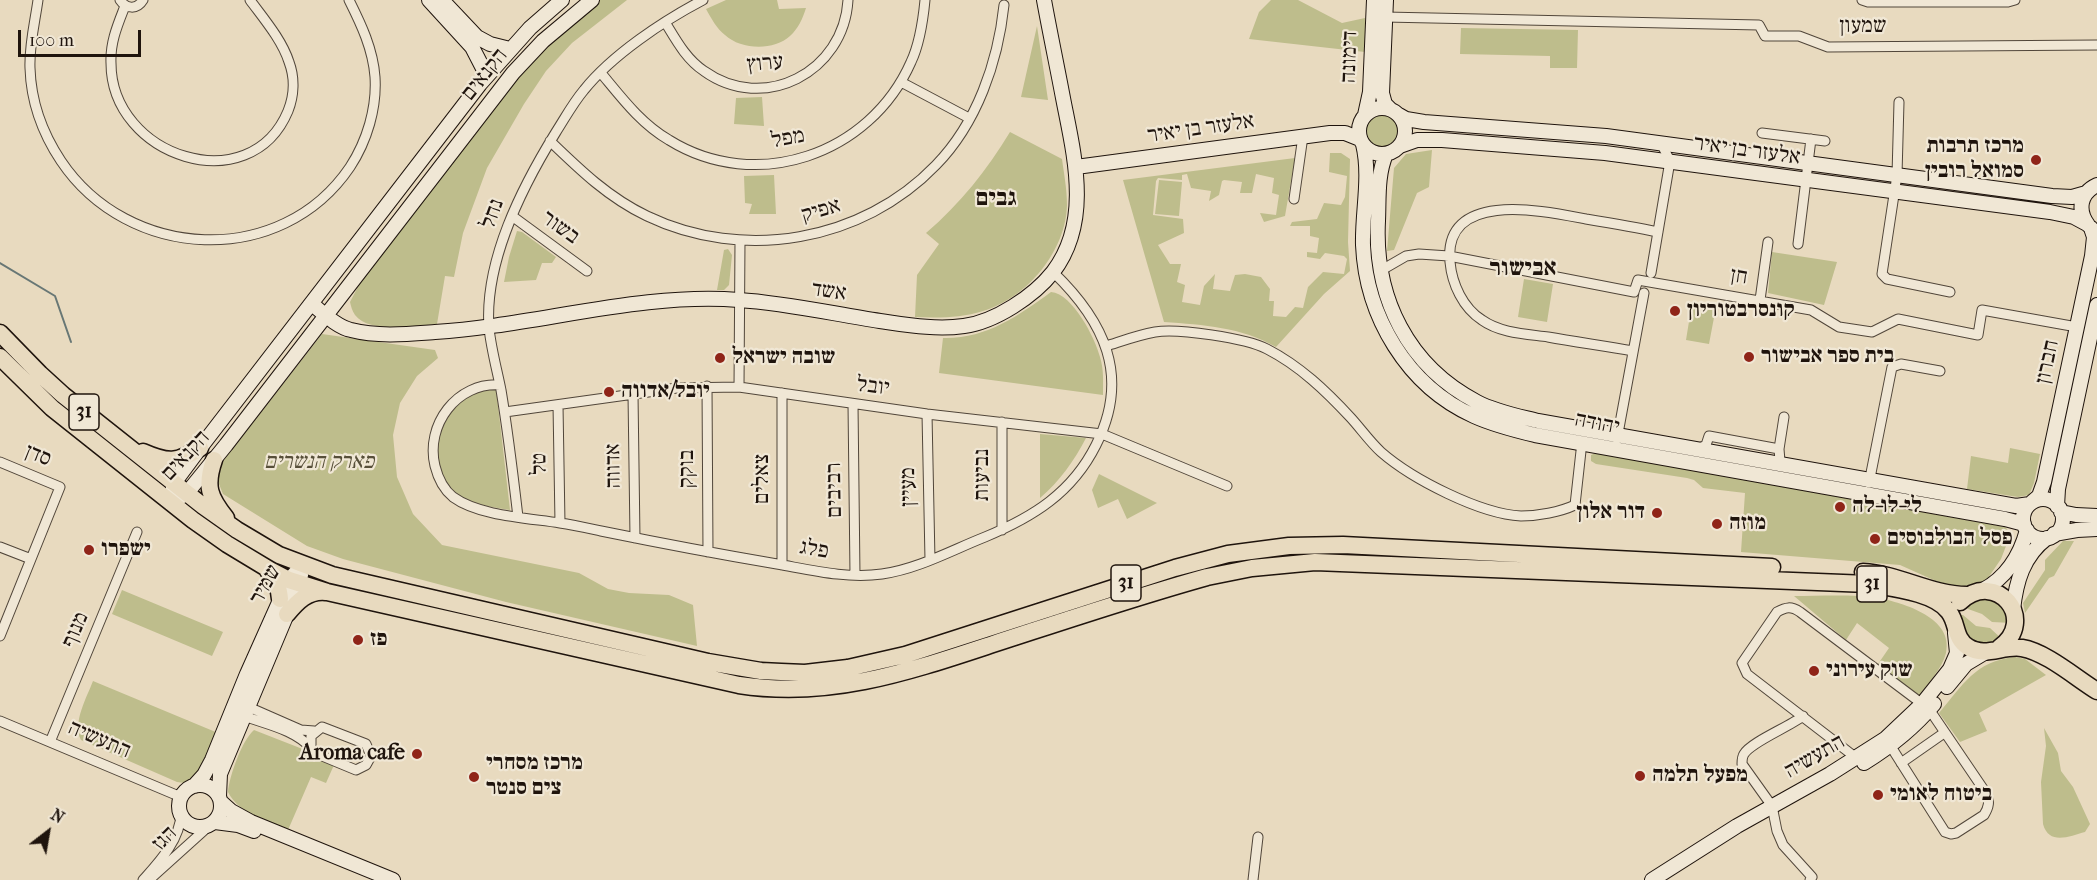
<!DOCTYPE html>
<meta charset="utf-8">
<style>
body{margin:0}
#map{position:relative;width:2097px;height:880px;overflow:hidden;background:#e8dabf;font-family:"IM FELL French Canon",serif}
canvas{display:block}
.north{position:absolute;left:18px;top:802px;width:60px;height:60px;-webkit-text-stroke:4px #f0e7d5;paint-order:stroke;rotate:31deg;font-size:16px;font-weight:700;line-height:24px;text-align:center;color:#1f140d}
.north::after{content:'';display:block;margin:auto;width:21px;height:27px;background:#1f140d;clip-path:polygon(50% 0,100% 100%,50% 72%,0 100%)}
.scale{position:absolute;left:18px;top:30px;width:123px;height:27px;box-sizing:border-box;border:3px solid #1f140d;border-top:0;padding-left:8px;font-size:18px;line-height:21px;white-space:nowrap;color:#1f140d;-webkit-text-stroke:4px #f0e7d5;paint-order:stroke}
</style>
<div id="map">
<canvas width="2097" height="880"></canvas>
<div class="north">N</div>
<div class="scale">100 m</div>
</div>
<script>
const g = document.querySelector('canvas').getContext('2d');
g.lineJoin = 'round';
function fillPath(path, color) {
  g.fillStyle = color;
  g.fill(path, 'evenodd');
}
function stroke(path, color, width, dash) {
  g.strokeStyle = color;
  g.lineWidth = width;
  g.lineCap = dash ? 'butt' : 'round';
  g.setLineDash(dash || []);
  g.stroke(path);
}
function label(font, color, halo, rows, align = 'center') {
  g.font = font + ' "IM FELL French Canon","Frank Ruhl Libre",serif';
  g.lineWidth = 4.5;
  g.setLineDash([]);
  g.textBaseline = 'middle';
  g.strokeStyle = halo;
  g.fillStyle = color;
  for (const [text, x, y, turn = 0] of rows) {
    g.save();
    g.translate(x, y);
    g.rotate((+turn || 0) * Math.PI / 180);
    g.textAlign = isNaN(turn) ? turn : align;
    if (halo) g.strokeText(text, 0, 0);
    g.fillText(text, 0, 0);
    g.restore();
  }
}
fillPath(new Path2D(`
 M598,0H627L572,43L546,71L524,104L487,168L463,233L454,277L445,276L437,324C416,326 369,334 355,315C352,311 351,306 350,302L362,279L517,77L548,42Z
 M726,0H777L779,9L806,8C803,18 798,29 790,36C774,51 741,50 725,35C717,29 711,18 706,9Z
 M1271,0H1298L1342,23L1365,18V52L1249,39L1259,12Z
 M1037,26L1048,100L1021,97Z
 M1461,28L1578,30L1577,68H1550V56L1460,54Z
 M762,97L764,126L734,124L736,98Z
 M1363 131a19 19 0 1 1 38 0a19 19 0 1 1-38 0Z
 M1010,132L1062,159C1064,174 1067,189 1067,205C1066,251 1027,298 983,311C961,318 938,318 915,317L917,275L939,244L926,233C960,204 987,170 1010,132Z
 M1432,150L1429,187L1417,193L1394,250L1387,251L1394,168L1406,154Z
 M1330,153H1341L1350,159L1348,242L1350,271L1324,294L1276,347C1241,327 1204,325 1164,322L1123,180L1295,158L1285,216L1264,222L1260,213L1276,215L1279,195L1272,193L1274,178L1256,174L1252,193H1240L1242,182L1224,180L1222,181L1219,195L1209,201L1211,191L1191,188L1187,174L1182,175V180L1158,178L1156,181L1153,215L1183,219L1184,233L1158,245L1170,264H1181L1177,282L1185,285L1182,302L1200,305L1204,286L1215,274L1213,289L1230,291L1235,275L1245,274L1261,277L1270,289L1269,301H1274L1273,316L1286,317L1295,307L1303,308L1308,287L1323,272L1344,274L1347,259L1344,256L1325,253L1320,259L1307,257V252L1317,253L1319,238L1310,236V226H1290L1292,222L1317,219L1324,203L1341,205L1345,197L1347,176L1329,172Z
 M774,175L776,214H749L752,204L745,203L744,176Z
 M1159,180L1182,182L1179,216L1155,214Z
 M517,231L522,232L556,257L552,263H542L536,280L504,282L509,257Z
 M728,249L732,255L729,285L724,290H717L724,250Z
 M1772,252L1837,262L1824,305L1768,293Z
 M1524,279L1553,284L1547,322L1518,317Z
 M1051,292C1073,294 1095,338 1100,357C1104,370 1103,382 1103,395L939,373L943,338C986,339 1018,316 1051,292Z
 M1692,303L1716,307L1709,344L1686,340Z
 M322,334L435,350L438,358L417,376L400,403L393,435L397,477L413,514L442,545L579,573L608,589L629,593L669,595L693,605L697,646L506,602L343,559L307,546L223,494L217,479L220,465Z
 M496,388L510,510C492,507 472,505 457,494C449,488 443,478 440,468C431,430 455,390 496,388Z
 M1040,434L1086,438C1074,461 1060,481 1040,498Z
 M2010,448L2040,454L2034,483L2029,495L2018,497L1967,489L1971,456L2008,463Z
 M1596,453L2005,527L2011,533L2001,559L1986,581L1956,588L1947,586L1900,565L1741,552L1745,493L1703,488L1694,480L1687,478L1596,464L1591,461V455Z
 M1099,474L1157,503L1127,519L1118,499L1098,508L1092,490Z
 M2063,541H2074L2054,576L2049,578L2025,613L2023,603L2045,570V560Z
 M122,590L223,632L212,656L112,614Z
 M1794,596C1820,596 1853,594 1878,598C1904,603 1954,618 1946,653C1942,669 1928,683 1919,696L1878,664L1889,648L1857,623L1846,640Z
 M1970,598L2001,599L2012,623L1992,622L1982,614L1968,609L1964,604Z
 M1959,615H1963L1976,626L1990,628L2003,640L1989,647L1969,642Z
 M2015,657L2025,659L2046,675L1979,713L1987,731L1960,742L1939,713C1963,685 1975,661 2015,657Z
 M93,681L218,733L198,775C191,783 187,784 177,782L81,740C72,723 87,697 93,681Z
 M2044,728L2058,753L2061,771L2073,787L2090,824L2085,832C2070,836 2049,846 2043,824L2041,782L2046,746Z
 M254,730L300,748L334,765L326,783L311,777L288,830C267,821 239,814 228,792C229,777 242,740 254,730Z`), '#bebd8c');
stroke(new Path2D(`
 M0,263L55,296L71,342`), '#687775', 2);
const street = new Path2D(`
 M38,0C35,22 29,45 30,68C31,101 43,134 61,161C128,261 281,269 350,167C367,141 377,108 375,77C373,49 361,24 349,0
 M120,0C126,9 137,10 143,0
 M1862,0L1868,2H2008L2015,0
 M125,6C118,24 110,42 111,63C111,157 250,202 288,111C294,96 295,78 289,62C282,40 264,19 250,0
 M1385,17L1759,25L1765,36H1799L1828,47L2097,45
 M665,22C676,40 686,59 704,71C764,114 844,72 848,0
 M601,73C621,97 641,124 669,140C756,194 870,155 911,62C920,43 923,21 925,0
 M901,82L969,118
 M1899,102L1897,175L1882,274L1887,279L1950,292
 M1762,133L1825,141
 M550,141C580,170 609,198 647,216C743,262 862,242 936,165C977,123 998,62 1004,5
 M1294,199L1303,136
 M512,216L587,271
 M1798,244L1811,139
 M1380,271L1406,256L1419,254L1449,256L1634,292L1638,280L1811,310L1839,327L1872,332L1898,319L1978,335L1982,310L2077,327
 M1651,273L1670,161L1661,143
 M1760,300L1768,242
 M1106,346C1122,341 1138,335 1155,332C1177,328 1246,338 1267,349C1300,366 1326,391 1351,418C1361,429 1370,442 1381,452C1412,479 1480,514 1521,516C1538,516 1560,512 1575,505L1582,442
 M1633,351C1605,346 1576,342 1548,337C1526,334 1500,333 1482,320C1463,308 1452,284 1450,262C1443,189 1544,211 1586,219C1610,223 1634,227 1658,232
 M500,385C457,382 425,425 435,466C438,478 443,489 453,497C479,516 528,518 560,523C574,525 587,528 601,531C660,543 718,554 777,564C811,570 847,579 882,574C918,569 952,550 985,537C1033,517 1072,493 1096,445C1131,376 1104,321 1053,272
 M707,386L708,552
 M739,387L740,241
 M782,393V565
 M633,394L635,538
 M853,404L855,575
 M558,405L560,523
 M505,412L677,388L739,387L927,414L1102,434L1227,486
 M927,414L930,560
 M1617,439L1644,293
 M1698,449L1706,445L1709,436L1779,449L1780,461L1784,465
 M1779,449L1784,417
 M0,462L60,487L0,636
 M1869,483L1892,367L1901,364L1940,371
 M518,517C513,474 508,432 501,390C497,370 491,348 489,328C484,261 522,187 556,132C565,118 573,103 584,90C612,55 663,21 703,0
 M1002,530V422
 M0,547L31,559
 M244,705L301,730L314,731
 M239,714C263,724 293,728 311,748
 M1803,716C1789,727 1751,742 1744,754C1742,757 1742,760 1742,764L1772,806L1777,831L1783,845L1812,877L1810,880
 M0,721L181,797
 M322,727L366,744L371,756L366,765L356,770L315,753L311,748V736Z
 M50,742L137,532
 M1859,760L1747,674L1742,663L1777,612C1786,607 1791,606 1800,612L1929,709L1986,793C1990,801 1989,807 1984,815L1956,833L1951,834L1945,832L1888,742
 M1901,763L1944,733
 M143,880C159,862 180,840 181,814
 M149,880L209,826
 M1253,880L1258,837`);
const secondary = new Path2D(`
 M429,0L472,47L487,76
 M442,0L477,37L490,44L510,49
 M1386,0L1382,93L1385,104L1390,109
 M1359 131a23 23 0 1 1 46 0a23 23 0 1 1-46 0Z
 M1365,115L1370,92L1374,0
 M1399,115L1406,119L1424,122L1606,136L2052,196L2072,197L2086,193
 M1363,144C1371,177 1362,212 1363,245C1366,316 1407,386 1474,416C1494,425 1514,430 1535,435L2005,519L2024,524
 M1400,146L1417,140H1442L1605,153L2050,212L2074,217L2087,224
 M1386,154C1377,175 1379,199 1378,221C1374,298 1408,366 1477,402C1496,412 1518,416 1538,421L2016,506L2030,504
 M1076,167L1330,133H1345L1360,139
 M2088,225C2077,210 2080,193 2097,185
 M312,304C323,313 337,327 351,330C378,337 408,334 435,332C534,326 641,292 739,300C786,303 834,314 880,321C908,325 936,330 964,326C995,322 1034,296 1053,272C1092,221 1074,155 1063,98C1057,66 1050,33 1044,0
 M172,493L174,483L200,448L480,84L530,28L562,0
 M179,498L187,493L226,445L513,73L543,41L592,0
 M2023 519a20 20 0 1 1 40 0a20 20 0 1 1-40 0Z
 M2032,502L2039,496L2044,482L2092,256L2094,237L2091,228
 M2057,506L2058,489L2097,305
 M2061,512L2076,515L2097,516
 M2054,534L2077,530L2097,529
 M1983,590C2007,577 2020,556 2027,530
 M2013,610C2016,582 2023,556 2047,538
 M1947,687L1966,664L1986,652
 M1864,763C1890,747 1914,728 1934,704
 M179 806a21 21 0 1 1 42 0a21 21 0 1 1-42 0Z
 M194,786L204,775L212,760L247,674L289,580L303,564
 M219,796L220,774L287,614L301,575
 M221,802L231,811L251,822L393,880
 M215,822L238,825L254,831
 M1652,880L1737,826L1830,774L1885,739L1922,704L1950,669L1957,653L1955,633`);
const highway = new Path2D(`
 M0,333L40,374L63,395L203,506L237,530L279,555L332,575L708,662L761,671L781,672L805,673L848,668L905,655L1175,568L1228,554L1289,546L1343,545L1772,567
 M0,357L52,408L193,520L227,544L270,570L289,580L327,592L739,685C830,699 908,672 993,644C1064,621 1135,597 1207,577L1252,568L1315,562L1868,584C1891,588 1935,592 1949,612C1958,624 1954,638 1968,647C1985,658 2003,645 2022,648C2046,652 2076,678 2097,691
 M143,452C168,463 177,463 200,448
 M214,460C205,486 209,497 226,518
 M268,571C276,580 279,587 280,599
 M1863,572C1899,574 1931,595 1967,595
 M1960,602C1996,568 2039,620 1999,648
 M287,614C297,602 308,590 326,592`);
stroke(street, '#51463a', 11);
stroke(secondary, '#1f140d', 16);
stroke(highway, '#1f140d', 19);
stroke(street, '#f0e7d5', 9);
stroke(secondary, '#f0e7d5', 14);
stroke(highway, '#e8dabf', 16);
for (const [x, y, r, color] of [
 [2036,160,6,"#8f2418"],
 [1675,311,6,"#8f2418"],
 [1749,357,6,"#8f2418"],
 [720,358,6,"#8f2418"],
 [609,392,6,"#8f2418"],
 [1840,507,6,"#8f2418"],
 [1657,513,6,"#8f2418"],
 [1717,524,6,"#8f2418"],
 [1875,539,6,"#8f2418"],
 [89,550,6,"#8f2418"],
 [358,640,6,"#8f2418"],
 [1814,671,6,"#8f2418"],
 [417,754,6,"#8f2418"],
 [1640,776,6,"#8f2418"],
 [474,777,6,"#8f2418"],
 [1878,795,6,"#8f2418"]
]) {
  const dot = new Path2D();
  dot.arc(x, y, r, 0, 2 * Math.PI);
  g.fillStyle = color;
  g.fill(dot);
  stroke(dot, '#f0e7d5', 2);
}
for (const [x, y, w] of [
 [84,412,30],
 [1126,583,30],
 [1872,584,30]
]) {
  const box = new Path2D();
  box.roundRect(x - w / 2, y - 18, w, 36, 4.5);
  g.fillStyle = '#f0e7d5';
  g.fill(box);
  stroke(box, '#1f140d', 1.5);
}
label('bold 21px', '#1f140d', null, [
 ["31",84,412],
 ["31",1126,583],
 ["31",1872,584]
]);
label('22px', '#1f140d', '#f0e7d5', [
 ["שמעון",1863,27],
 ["דימונה",1350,57,-88],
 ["ערוץ",765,64,-5],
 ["הקנאים",485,75,-51],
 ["אלעזר בן יאיר",1201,129,-8],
 ["מפל",788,139,-11],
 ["אלעזר בן יאיר",1747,151,8],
 ["אפיק",821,211,-16],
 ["נחל",493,214,-70],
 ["בשור",560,228,36],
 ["חן",1739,277,9],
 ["אשד",829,292,8],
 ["חברון",2048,362,-78],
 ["יובל",873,387,7],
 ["יהודה",1597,424,11],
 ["סדן",38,456,22],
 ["הקנאים",186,456,-47],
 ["טל",540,464,-91],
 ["אדווה",614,466,-91],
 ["בוקק",688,469,-90],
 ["נביעות",983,475,-90],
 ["צאלים",763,479,-90],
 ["מעיין",909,487,-91],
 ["רביבים",835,490,-91],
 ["פלג",814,550,9],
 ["שמיר",266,585,-61],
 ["מנוף",76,630,-67],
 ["התעשיה",99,740,23],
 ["התעשיה",1815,757,-30],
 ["הגז",165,839,-45]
]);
label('bold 22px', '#1f140d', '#f0e7d5', [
 ["מרכז תרבות",2024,147,"right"],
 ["סמואל רובין",2024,172,"right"],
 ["קונסרבטוריון",1687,311],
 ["בית ספר אבישור",1761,357],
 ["שובה ישראל",732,358],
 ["יובל/אדווה",621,392],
 ["לי-לו-לה",1852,507],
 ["דור אלון",1645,513,"right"],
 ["מוזה",1729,524],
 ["פסל הבולבוסים",1887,539],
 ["ישפרו",101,550],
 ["פז",370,640],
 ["שוק עירוני",1826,671],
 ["Aroma cafe",405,754,"right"],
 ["מרכז מסחרי",486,764],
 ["צים סנטר",486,789],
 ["מפעל תלמה",1652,776],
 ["ביטוח לאומי",1890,795]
], 'left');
label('italic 22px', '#574f39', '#f0e7d5', [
 ["פארק הנשרים",319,463]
]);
label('bold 24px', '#1f140d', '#f0e7d5', [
 ["גבים",996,199],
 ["אבישור",1523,269]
]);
</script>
